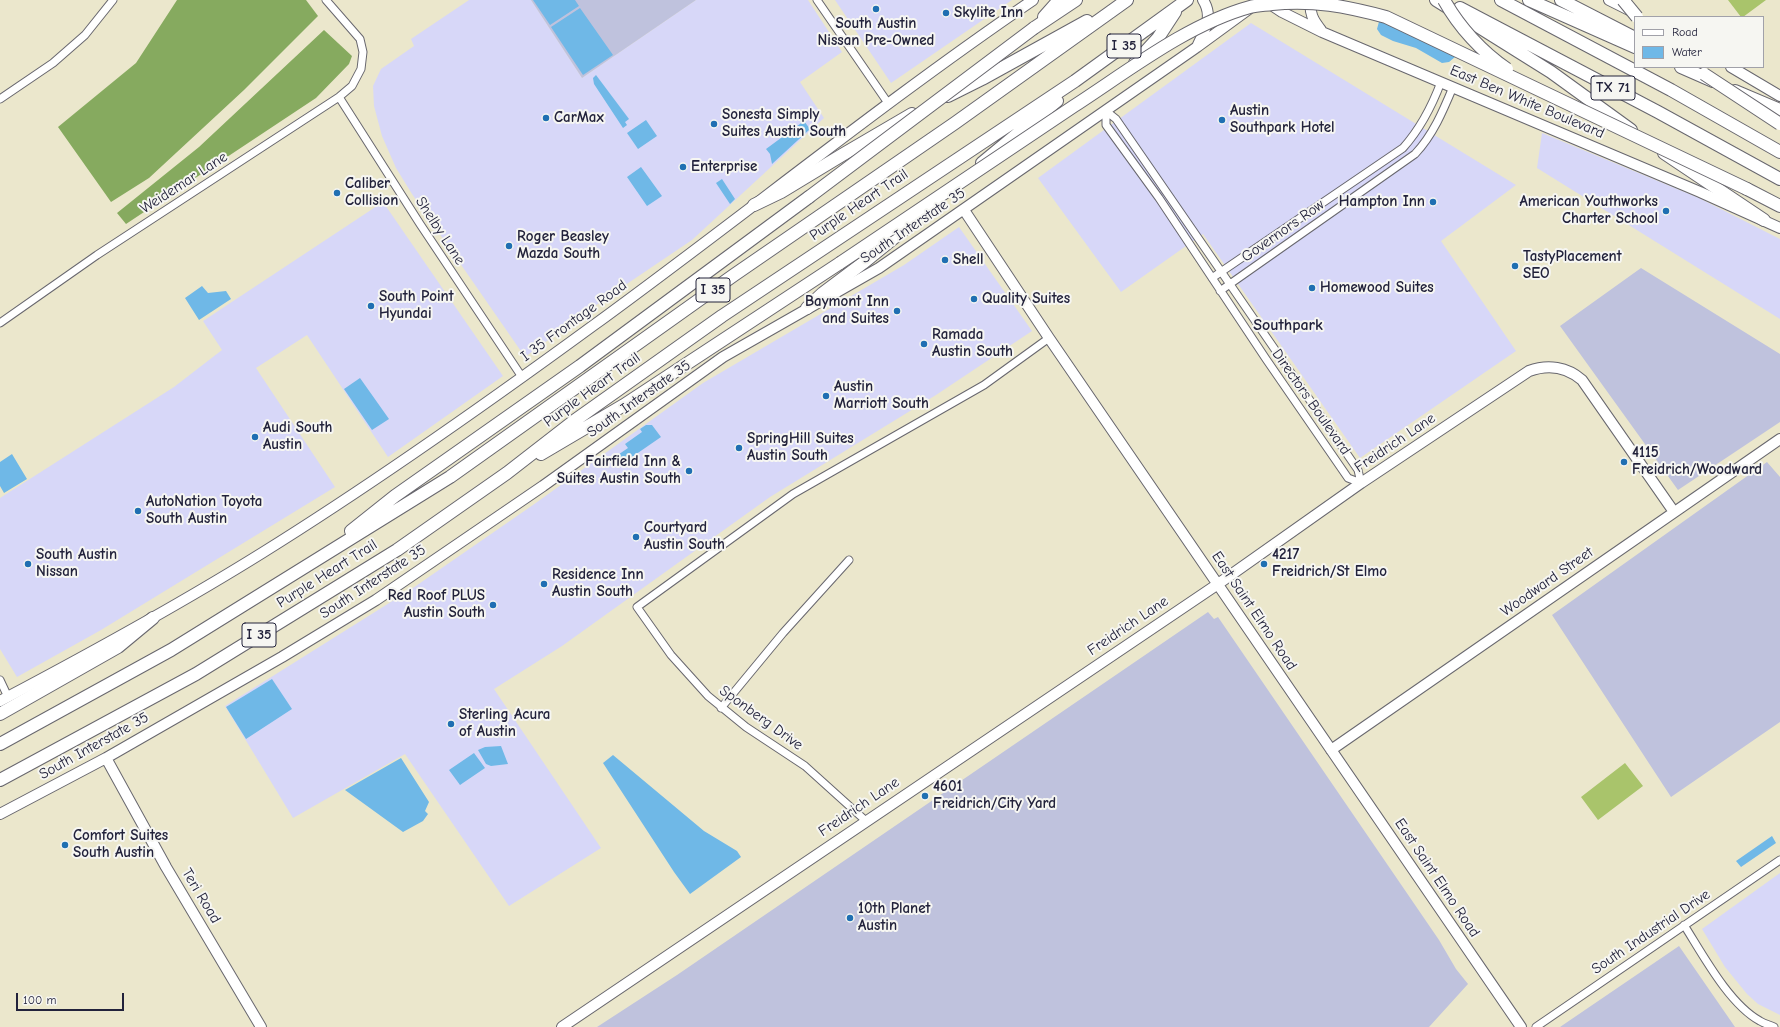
<!DOCTYPE html>
<style>
body{margin:0}
#map{position:relative;width:1780px;height:1027px;overflow:hidden;background:#ebe7cc;font-family:"Comic Neue",sans-serif}
canvas{display:block}
.legend{position:absolute;left:1634px;top:16px;width:130px;height:52px;box-sizing:border-box;background:#f6f6f2;border:1px solid #a1a1a9;margin:0;padding:5px 7px;list-style:none;font-size:12px;color:#22223b}
.legend li{display:flex;align-items:center;gap:8px;height:20px}
.legend b{width:20px;border:1px solid #a1a1a9}
.scale{position:absolute;left:16px;top:993px;width:108px;height:18px;box-sizing:border-box;border:2px solid #22223b;border-top:0;padding-left:5px;font-size:12px;line-height:14px;white-space:nowrap;color:#22223b;-webkit-text-stroke:3px #f6f6f2;paint-order:stroke}
</style>
<div id="map">
<canvas width="1780" height="1027"></canvas>
<ul class="legend">
<li><b style="height:5px;background:#fff"></b>Road</li>
<li><b style="height:11px;background:#6fb8e7"></b>Water</li>
</ul>
<div class="scale">100 m</div>
</div>
<script>
const g = document.querySelector('canvas').getContext('2d');
g.lineJoin = 'round';
function fillPath(path, color) {
  g.fillStyle = color;
  g.fill(path, 'evenodd');
}
function stroke(path, color, width, dash) {
  g.strokeStyle = color;
  g.lineWidth = width;
  g.lineCap = dash ? 'butt' : 'round';
  g.setLineDash(dash || []);
  g.stroke(path);
}
function label(font, color, halo, rows, align = 'center') {
  g.font = font + ' "Comic Neue",sans-serif';
  g.lineWidth = 4;
  g.setLineDash([]);
  g.textBaseline = 'middle';
  g.strokeStyle = halo;
  g.fillStyle = color;
  for (const [text, x, y, turn = 0] of rows) {
    g.save();
    g.translate(x, y);
    g.rotate((+turn || 0) * Math.PI / 180);
    g.textAlign = isNaN(turn) ? turn : align;
    if (halo) g.strokeText(text, 0, 0);
    g.fillText(text, 0, 0);
    g.restore();
  }
}
fillPath(new Path2D(`
 M469,0H531L582,78L696,0H808L842,52L800,82L824,118L692,240L606,298L525,357L412,194L396,168L382,136L374,106L373,86L381,69L414,46L411,39Z
 M835,0H1012L891,83Z
 M1251,23L1516,185L1441,241L1516,351L1360,458L1203,234L1121,292L1038,178Z
 M1542,133L1699,198L1780,239V319L1537,168Z
 M383,202L503,376L388,457L307,335L256,368L335,487L101,630L17,677L0,649V498L174,387L222,350L203,321Z
 M959,227L1032,331L936,395L770,497L562,646L494,689L601,848L509,906L405,754L293,818L225,706L410,590L533,505L703,383L904,265Z
 M1780,873V1015L1758,1004L1747,994L1725,967L1702,929Z`), '#d7d7f8');
fillPath(new Path2D(`
 M531,0H696L582,78Z
 M1641,268L1780,354V422L1678,490L1560,326Z
 M1767,462L1780,477V722L1671,797L1552,615Z
 M1208,612L1214,619L1218,617L1439,940L1456,969L1468,984L1429,1027H597L677,975Z
 M1679,946L1735,1027H1560Z`), '#bfc2dd');
fillPath(new Path2D(`
 M1728,0H1766L1743,17H1741Z
 M1625,763L1643,786L1598,820L1581,797Z`), '#a9c46b');
fillPath(new Path2D(`
 M177,0H306L318,16L244,90L149,178L111,202L58,127L136,63Z
 M324,30L352,56L349,64L316,98L126,224L117,213L199,147Z`), '#86aa5f');
fillPath(new Path2D(`
 M533,0H575L579,6L550,25Z
 M580,8L613,55L583,75L551,27Z
 M1380,18L1433,33L1457,49L1455,57L1449,62L1442,63L1416,48L1393,41L1381,35L1377,29Z
 M596,75L629,119L625,122L627,125L623,128L594,84L593,78Z
 M646,120L657,136L638,149L627,133Z
 M804,121L810,129L772,164L770,154L766,149Z
 M641,167L662,196L647,206L627,177Z
 M722,179L735,199L730,204L716,183Z
 M202,286L208,293L226,291L231,299L199,320L185,298Z
 M360,378L389,419L372,430L344,389Z
 M646,425H652L661,437L632,457L606,463L628,448L625,444L642,432L640,429Z
 M12,454L27,479L4,493L0,486V462Z
 M272,679L292,709L246,739L226,707Z
 M501,746L508,764L491,766L486,764L478,750L485,747Z
 M474,753L485,768L460,785L449,770Z
 M613,755L704,831L737,851L741,857L690,894L674,872L603,763Z
 M401,758L429,802L425,811L428,814L423,821L403,832L345,790Z
 M1772,836L1776,843L1741,867L1736,861Z`), '#6fb8e7');
const street = new Path2D(`
 M817,0L888,103
 M339,97L420,224L522,377
 M0,99L53,63L85,35L113,0
 M1106,111V125L1159,198L1266,359L1348,478L1361,483
 M1106,111L1116,119L1358,470L1361,483
 M1212,278L1403,148C1420,129 1432,106 1441,82
 M1220,291L1415,154C1433,135 1443,111 1453,87
 M0,323L97,255L339,97L352,86L361,69L363,52L360,39L326,0
 M0,680L8,697
 M721,708L783,633L849,560
 M866,821L805,766L746,727L708,696L671,655L637,607L793,494L984,385L1049,338
 M1684,925C1703,955 1729,1004 1760,1021C1765,1024 1770,1025 1774,1027
 M1536,1027L1780,860`);
const secondary = new Path2D(`
 M1311,0C1309,13 1313,20 1321,30
 M1609,0L1631,11
 M1267,2L1282,12L1322,32L1700,192L1780,228
 M1197,47C1204,31 1214,17 1203,0
 M1731,67L1780,96
 M964,210L1049,338L1521,1027
 M0,701C89,654 177,606 262,553C376,482 486,404 594,325C741,218 882,103 1033,0
 M1331,750L1780,439
 M106,758L166,867L261,1027
 M0,814L106,758L282,657L376,600L543,486L723,357L879,268L1197,47L1249,9
 M562,1027L1218,584L1361,483L1529,371C1548,364 1567,367 1582,380L1674,512`);
const highway = new Path2D(`
 M1436,0L1551,72L1631,130
 M1501,0L1671,90L1780,152
 M1529,0L1635,47
 M1561,0L1635,38
 M1460,8L1658,112L1780,179
 M1044,17L1059,0
 M1034,28L1076,0
 M1135,63L1158,38L1175,12
 M1681,67L1713,81
 M1735,91L1780,110
 M948,96L982,79L1087,21
 M1664,153L1764,220
 M982,163L1057,101
 M1747,189L1780,206
 M754,205L781,192L842,155L912,114
 M807,308L823,293L863,263L933,206
 M541,454L624,405L840,263
 M351,531L395,496L580,366L809,197
 M0,714L118,647L153,618
 M0,744L171,650L450,477L734,275L955,123L1127,0
 M0,780L196,674L397,550L507,473L574,421L722,316L1075,81L1187,0`);
stroke(street, '#68676e', 9);
stroke(secondary, '#68676e', 12);
stroke(highway, '#68676e', 14);
stroke(street, '#fff', 7);
stroke(secondary, '#fff', 10);
stroke(highway, '#fff', 12);
const highwayBridge = new Path2D(`
 M1444,0C1459,27 1482,52 1507,69
 M1623,0L1637,17
 M1704,74L1780,124
 M809,197L1034,28
 M840,263C918,211 996,159 1074,106C1128,71 1188,24 1250,7C1257,5 1265,5 1272,4C1314,0 1345,6 1386,17L1747,189`);
stroke(highwayBridge, '#68676e', 14, []);
stroke(highwayBridge, '#fff', 12);
for (const [x, y, r, color] of [
 [876,9,4,"#1f6fb2"],
 [946,13,4,"#1f6fb2"],
 [546,118,4,"#1f6fb2"],
 [1222,120,4,"#1f6fb2"],
 [714,124,4,"#1f6fb2"],
 [683,167,4,"#1f6fb2"],
 [337,193,4,"#1f6fb2"],
 [1433,202,4,"#1f6fb2"],
 [1666,211,4,"#1f6fb2"],
 [509,246,4,"#1f6fb2"],
 [945,260,4,"#1f6fb2"],
 [1515,266,4,"#1f6fb2"],
 [1312,288,4,"#1f6fb2"],
 [974,299,4,"#1f6fb2"],
 [371,306,4,"#1f6fb2"],
 [897,311,4,"#1f6fb2"],
 [924,344,4,"#1f6fb2"],
 [826,396,4,"#1f6fb2"],
 [255,437,4,"#1f6fb2"],
 [739,448,4,"#1f6fb2"],
 [1624,462,4,"#1f6fb2"],
 [689,471,4,"#1f6fb2"],
 [138,511,4,"#1f6fb2"],
 [636,537,4,"#1f6fb2"],
 [28,564,4,"#1f6fb2"],
 [1264,564,4,"#1f6fb2"],
 [544,584,4,"#1f6fb2"],
 [493,605,4,"#1f6fb2"],
 [451,724,4,"#1f6fb2"],
 [925,796,4,"#1f6fb2"],
 [65,845,4,"#1f6fb2"],
 [850,918,4,"#1f6fb2"]
]) {
  const dot = new Path2D();
  dot.arc(x, y, r, 0, 2 * Math.PI);
  g.fillStyle = color;
  g.fill(dot);
  stroke(dot, '#f6f6f2', 1.5);
}
for (const [x, y, w] of [
 [1124,46,34],
 [1613,88,44],
 [713,290,34],
 [259,635,34]
]) {
  const box = new Path2D();
  box.roundRect(x - w / 2, y - 12, w, 24, 3);
  g.fillStyle = '#f6f6f2';
  g.fill(box);
  stroke(box, '#22223b', 1);
}
label('bold 14px', '#22223b', null, [
 ["I 35",1124,46],
 ["TX 71",1613,88],
 ["I 35",713,290],
 ["I 35",259,635]
]);
label('bold 15px', '#22223b', '#f6f6f2', [
 ["Skylite Inn",954,13],
 ["South Austin",876,24,"center"],
 ["Nissan Pre-Owned",876,41,"center"],
 ["Austin",1230,111],
 ["Southpark Hotel",1230,128],
 ["Sonesta Simply",722,115],
 ["Suites Austin South",722,132],
 ["CarMax",554,118],
 ["Enterprise",691,167],
 ["Caliber",345,184],
 ["Collision",345,201],
 ["Hampton Inn",1425,202,"right"],
 ["American Youthworks",1658,202,"right"],
 ["Charter School",1658,219,"right"],
 ["Roger Beasley",517,237],
 ["Mazda South",517,254],
 ["TastyPlacement",1523,257],
 ["SEO",1523,274],
 ["Shell",953,260],
 ["Homewood Suites",1320,288],
 ["South Point",379,297],
 ["Hyundai",379,314],
 ["Quality Suites",982,299],
 ["Baymont Inn",889,302,"right"],
 ["and Suites",889,319,"right"],
 ["Ramada",932,335],
 ["Austin South",932,352],
 ["Austin",834,387],
 ["Marriott South",834,404],
 ["Audi South",263,428],
 ["Austin",263,445],
 ["SpringHill Suites",747,439],
 ["Austin South",747,456],
 ["4115",1632,453],
 ["Freidrich/Woodward",1632,470],
 ["Fairfield Inn &",681,462,"right"],
 ["Suites Austin South",681,479,"right"],
 ["AutoNation Toyota",146,502],
 ["South Austin",146,519],
 ["Courtyard",644,528],
 ["Austin South",644,545],
 ["South Austin",36,555],
 ["Nissan",36,572],
 ["4217",1272,555],
 ["Freidrich/St Elmo",1272,572],
 ["Residence Inn",552,575],
 ["Austin South",552,592],
 ["Red Roof PLUS",485,596,"right"],
 ["Austin South",485,613,"right"],
 ["Sterling Acura",459,715],
 ["of Austin",459,732],
 ["4601",933,787],
 ["Freidrich/City Yard",933,804],
 ["Comfort Suites",73,836],
 ["South Austin",73,853],
 ["10th Planet",858,909],
 ["Austin",858,926]
], 'left');
label('15px', '#22223b', '#f6f6f2', [
 ["East Ben White Boulevard",1527,102,23],
 ["Weidemar Lane",184,183,-33],
 ["Purple Heart Trail",859,205,-34],
 ["South Interstate 35",913,226,-34],
 ["Shelby Lane",440,231,57],
 ["Governors Row",1283,231,-35],
 ["I 35 Frontage Road",574,321,-36],
 ["Purple Heart Trail",592,390,-36],
 ["South Interstate 35",639,399,-35],
 ["Directors Boulevard",1311,402,55],
 ["Freidrich Lane",1395,443,-34],
 ["Purple Heart Trail",327,574,-32],
 ["South Interstate 35",373,582,-33],
 ["Woodward Street",1547,582,-35],
 ["East Saint Elmo Road",1254,611,56],
 ["Freidrich Lane",1128,626,-34],
 ["Sponberg Drive",761,718,36],
 ["South Interstate 35",94,746,-29],
 ["Freidrich Lane",859,807,-34],
 ["East Saint Elmo Road",1437,878,56],
 ["Teri Road",201,896,59],
 ["South Industrial Drive",1651,932,-34]
]);
label('bold 16px', '#22223b', '#f6f6f2', [
 ["Southpark",1288,325]
]);
</script>
